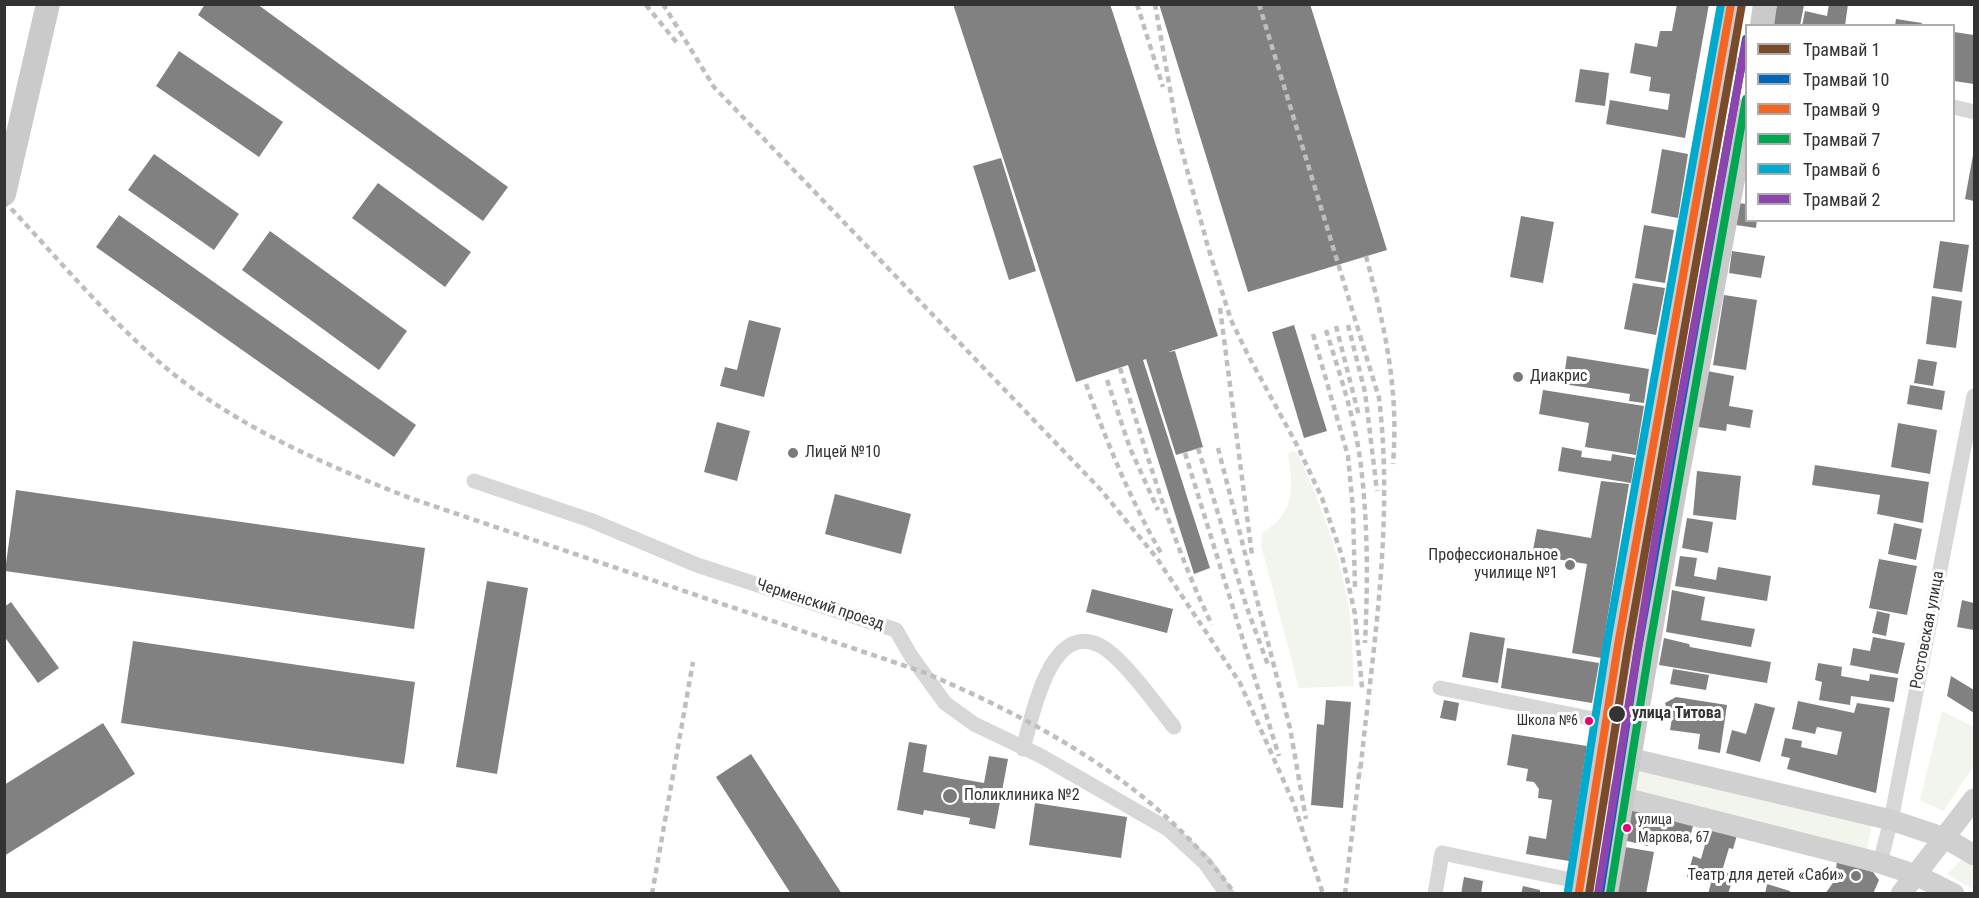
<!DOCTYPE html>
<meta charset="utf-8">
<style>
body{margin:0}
#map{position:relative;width:1979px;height:898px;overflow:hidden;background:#fff;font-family:"Roboto Condensed",sans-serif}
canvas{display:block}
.frame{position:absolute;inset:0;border:6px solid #333;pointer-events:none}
.legend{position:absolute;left:1745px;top:24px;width:210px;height:198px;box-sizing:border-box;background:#fff;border:2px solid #adadad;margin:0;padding:8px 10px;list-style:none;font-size:18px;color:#333}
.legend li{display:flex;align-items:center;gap:12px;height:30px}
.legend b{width:30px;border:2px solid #adadad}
</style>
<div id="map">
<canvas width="1979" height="898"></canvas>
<div class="frame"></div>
<ul class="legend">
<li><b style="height:8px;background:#7a4b2a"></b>Трамвай 1</li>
<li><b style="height:8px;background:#0065bd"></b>Трамвай 10</li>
<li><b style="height:8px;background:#f26522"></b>Трамвай 9</li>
<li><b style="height:8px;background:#00a651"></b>Трамвай 7</li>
<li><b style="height:8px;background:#00a9ce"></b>Трамвай 6</li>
<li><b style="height:8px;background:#8e44ad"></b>Трамвай 2</li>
</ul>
</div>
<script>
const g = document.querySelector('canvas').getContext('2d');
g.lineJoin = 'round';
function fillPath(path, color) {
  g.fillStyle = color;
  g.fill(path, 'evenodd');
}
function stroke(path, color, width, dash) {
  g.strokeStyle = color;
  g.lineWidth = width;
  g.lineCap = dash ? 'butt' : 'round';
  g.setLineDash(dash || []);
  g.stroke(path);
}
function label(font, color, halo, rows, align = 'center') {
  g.font = font + ' "Roboto Condensed",sans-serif';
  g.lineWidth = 6;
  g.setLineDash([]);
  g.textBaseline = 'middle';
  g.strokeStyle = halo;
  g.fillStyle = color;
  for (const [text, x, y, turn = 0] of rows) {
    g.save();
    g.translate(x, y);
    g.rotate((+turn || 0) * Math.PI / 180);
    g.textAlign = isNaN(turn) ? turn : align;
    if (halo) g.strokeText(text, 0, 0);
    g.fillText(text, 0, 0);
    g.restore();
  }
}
fillPath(new Path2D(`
 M1292,451L1298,454C1321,506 1343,560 1350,616C1353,639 1352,663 1354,686L1299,688L1261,545L1262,533C1294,514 1294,490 1288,455Z
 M1942,711L1974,727V766L1943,811L1920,800Z
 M1636,765L1872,824L1867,850L1631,790Z
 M1963,858L1974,864V890L1947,874Z`), '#f1f5ed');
fillPath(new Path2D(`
 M205,4H257L508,187L483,221L198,15Z
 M953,4H1110L1218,336L1168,352L1175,351L1203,447L1176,455L1146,359L1143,360L1210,568L1194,574L1128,365L1076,382Z
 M1159,4H1310L1387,250L1248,292Z
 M1677,4H1709L1685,138L1606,124L1610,100L1668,110L1670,94L1649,91L1651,77L1630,73L1635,43L1657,47L1660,31H1672Z
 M1777,4L1804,5L1800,26H1773Z
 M1829,4H1848L1845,26H1802L1805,11L1827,16Z
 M1896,19L1922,23L1921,26H1895Z
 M1954,32L1974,35V84L1954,81Z
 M179,51L283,122L259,157L156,86Z
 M1580,69L1609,73L1605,106L1575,102Z
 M1662,149L1688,154L1678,218L1651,213Z
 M154,154L239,214L214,250L128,190Z
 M1973,155H1974V201L1965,199Z
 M1001,158L1036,271L1009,280L973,166Z
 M378,183L471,252L445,287L352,218Z
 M1739,203L1746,204V220H1757L1756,228L1736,225Z
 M119,215L416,425L394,457L96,247Z
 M1521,216L1554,222L1543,283L1510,277Z
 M1644,225L1674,230L1665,283L1635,278Z
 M270,231L407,331L379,370L242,270Z
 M1940,241L1969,245L1962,292L1933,288Z
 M1732,251L1765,256L1761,278L1729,273Z
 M1633,283L1665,288L1656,335L1624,329Z
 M1724,295L1757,300L1746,370L1713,365Z
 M1932,296L1962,301L1956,348L1926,344Z
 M749,320L781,328L764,397L720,386L725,367L737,370Z
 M1294,325L1327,431L1304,438L1272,332Z
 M1567,356L1649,369L1644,403L1629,401L1630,394L1563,384Z
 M1918,359L1937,362L1933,386L1914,383Z
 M1707,371L1734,376L1729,406L1753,410L1750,428L1727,424L1726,431L1698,427Z
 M1910,385L1945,391L1942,410L1907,404Z
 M1543,390L1644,406L1636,455L1585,447L1589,423L1539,414Z
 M717,422L750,431L737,481L704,472Z
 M1898,423L1937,430L1930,474L1891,467Z
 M1562,447L1582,451L1581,457L1611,461L1612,454L1635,458L1631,483L1558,471Z
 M1815,465L1929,482L1923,523L1877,514L1880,495L1812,485Z
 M1697,471L1741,476L1736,520L1693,515Z
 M1601,481L1629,484L1601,658L1572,653L1587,564L1532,555L1537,529L1591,538Z
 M16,490L425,548L414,629L5,571Z
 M835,494L911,514L901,554L825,534Z
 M1687,518L1713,522L1708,553L1682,548Z
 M1894,523L1922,529L1916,560L1888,554Z
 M1680,556L1697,558L1694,576L1716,580L1718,567L1771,576L1767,601L1675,586Z
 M1879,559L1917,566L1907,615L1869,608Z
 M487,581L528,588L497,774L456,767Z
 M1092,589L1173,609L1167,633L1086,612Z
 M1672,590L1705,597L1701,620L1755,629L1751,647L1666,632Z
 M1962,600L1974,603V630L1957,627Z
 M11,602L59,668L38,683L4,636V607Z
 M1877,611L1890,614L1886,636L1872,633Z
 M1470,632L1505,638L1498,683L1462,677Z
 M1873,637L1905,643L1898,674L1850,665L1853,648L1870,651Z
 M1664,638L1689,644L1690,647L1771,662L1767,683L1659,665Z
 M133,641L415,682L404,764L121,723Z
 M1507,648L1599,663L1592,703L1501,688Z
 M1818,663L1842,667L1841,676L1869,681L1870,674L1898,678L1894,702L1851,696L1850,705L1819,700L1822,682L1815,680Z
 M1673,669L1709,675L1706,690L1670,684Z
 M1951,676L1974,690V713L1947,696Z
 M1676,697L1727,705L1720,753L1698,749L1700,734L1670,730L1673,712L1667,710L1665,703Z
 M1326,700L1351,702L1343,808L1311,805L1317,724L1324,725Z
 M1444,700L1459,703L1456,721L1440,718Z
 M1798,701L1854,713L1857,703L1890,708L1876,793L1787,769L1790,758L1781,756L1785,738L1802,741L1801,747L1837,755L1842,732L1817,727L1815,734L1792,729Z
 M1755,703L1775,708L1760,762L1726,753L1732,730L1746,734Z
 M103,723L135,774L4,856V785Z
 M1512,734L1587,746L1569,861L1526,854L1529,836L1546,839L1552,800L1538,798L1539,789L1534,782L1526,781L1528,769L1507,765Z
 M909,742L927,745L923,772L984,783L989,756L1008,759L995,829L969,824L970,818L924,810L923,815L897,810Z
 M751,754L842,894H791L716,777Z
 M1035,803L1127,817L1121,858L1029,845Z
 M1631,806L1694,822L1689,841L1652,832L1648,846L1623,840Z
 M1706,825L1737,835L1733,849L1729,848L1722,871L1734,875L1728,894H1708L1711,883L1687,877L1693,856L1701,859L1706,841L1701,840Z
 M1625,847L1654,852L1646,894H1615Z
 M1837,860L1873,872L1879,880L1873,894H1825L1835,880Z
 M1464,877L1483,881L1481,894H1461Z
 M1767,884L1790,891V894H1765Z
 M1523,886L1540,890V894H1521Z`), '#818181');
stroke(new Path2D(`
 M1724,62L1746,66
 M1954,107L1974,112
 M474,481L590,520L697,565L896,630L911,656L945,703L974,724L1041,756L1168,829L1205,863L1227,894
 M1440,688L1609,722
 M1023,749C1032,717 1050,621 1099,645C1123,657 1156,705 1174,727
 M1880,863L1891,820L1974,396
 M1435,894L1442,853L1581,882`), '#d7d7d7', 15);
stroke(new Path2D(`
 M1604,752L1891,820L1945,838L1974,855
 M1597,791L1880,863L1916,875L1954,894
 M1901,894L1974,799`), '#d0d0d0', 21);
stroke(new Path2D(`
 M1762,26L1765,4
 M4,194L48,4
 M1579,894L1732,4
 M1606,894L1675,489L1746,110`), '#cacaca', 24);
stroke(new Path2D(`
 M663,4L714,87L1101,490L1156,557L1240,683L1294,804L1323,894
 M1137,4L1163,87
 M1155,4L1179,140L1208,247L1231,320L1248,355L1297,445L1322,498L1342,556L1355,614L1362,688
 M1259,4L1379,398C1394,522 1373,648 1360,773
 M646,5L677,43
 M4,201C52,252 97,306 149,353C223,421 318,462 410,498L923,672C1041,722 1159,787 1235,894
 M1366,256C1385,328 1399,389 1393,464
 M1220,308L1252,555
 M1348,325L1365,392L1377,491
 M1336,326L1359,416
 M1326,330C1339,372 1354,415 1360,459C1368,519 1368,583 1365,643
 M1313,334L1348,456L1353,509L1355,587
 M1120,368C1147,454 1172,543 1212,625
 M1107,380L1130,448L1158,510
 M1086,384C1107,443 1130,499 1161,553
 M1198,448L1247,608L1268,665
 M1218,448L1290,728L1306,819
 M1185,453L1279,756
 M652,894L693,662
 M1345,894L1360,766`), '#bebebe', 4.5, [6, 4.5]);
stroke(new Path2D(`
 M1589,894L1628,647L1742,4`), '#7a4b2a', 8);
stroke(new Path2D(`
 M1600,894L1638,649L1746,39`), '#0065bd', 8);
stroke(new Path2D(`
 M1579,892L1618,645L1731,4`), '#f26522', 8);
stroke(new Path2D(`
 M1610,894L1649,650L1746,99`), '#00a651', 8);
stroke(new Path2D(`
 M1568,891L1607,643L1721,4`), '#00a9ce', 8);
stroke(new Path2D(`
 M1598,894L1657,529L1746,41`), '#8e44ad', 8);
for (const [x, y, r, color] of [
 [1518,377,6,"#7a7a7a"],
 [793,453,6,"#7a7a7a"],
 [1570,565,6,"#7a7a7a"],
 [1617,714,9,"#333"],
 [1589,721,5,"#e5007d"],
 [950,796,8,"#7a7a7a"],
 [1627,828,5,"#e5007d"],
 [1856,876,6,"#7a7a7a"]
]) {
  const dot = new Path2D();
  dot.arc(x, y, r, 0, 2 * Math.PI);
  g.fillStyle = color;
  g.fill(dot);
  stroke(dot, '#fff', 2);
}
label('14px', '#333', '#fff', [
 ["Школа №6",1578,721],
 ["улица",1638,820,"left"],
 ["Маркова, 67",1638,838,"left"]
], 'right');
label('16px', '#333', '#fff', [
 ["Диакрис",1530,377],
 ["Лицей №10",805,453],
 ["Профессиональное",1558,556,"right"],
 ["училище №1",1558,574,"right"],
 ["Поликлиника №2",964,796],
 ["Театр для детей «Саби»",1844,876,"right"]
], 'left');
label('16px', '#333', '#fff', [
 ["Черменский проезд",820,605,18],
 ["Ростовская улица",1928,630,-79]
]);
label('bold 16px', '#333', '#fff', [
 ["улица Титова",1632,714]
], 'left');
</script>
